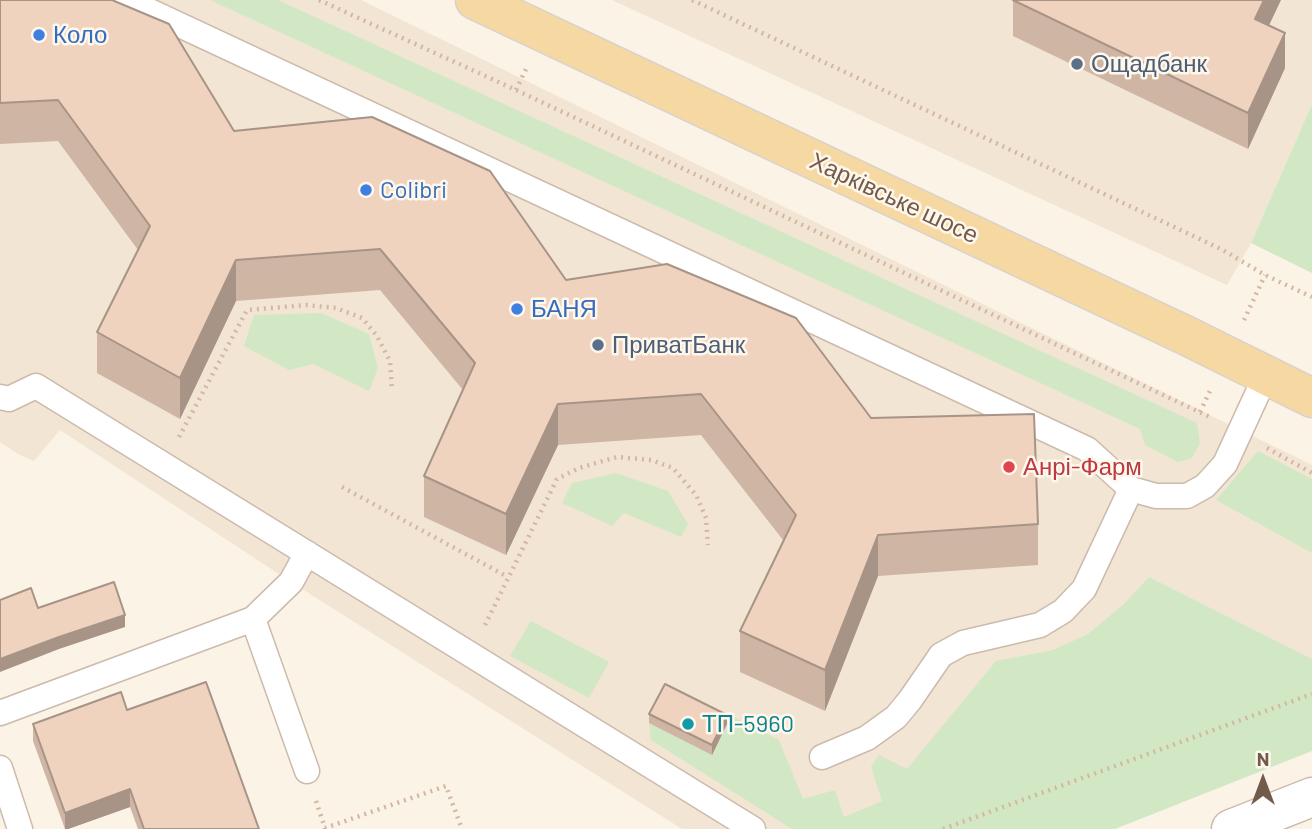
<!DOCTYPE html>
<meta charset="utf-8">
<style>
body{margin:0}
#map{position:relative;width:1312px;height:829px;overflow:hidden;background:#fbf3e6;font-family:Barlow,sans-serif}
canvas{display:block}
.north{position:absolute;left:1228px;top:745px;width:70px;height:70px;-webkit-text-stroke:5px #fef7ec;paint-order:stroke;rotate:0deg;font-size:19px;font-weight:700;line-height:28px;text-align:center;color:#735b4c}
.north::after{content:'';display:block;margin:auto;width:24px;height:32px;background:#735b4c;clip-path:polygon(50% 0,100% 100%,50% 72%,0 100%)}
</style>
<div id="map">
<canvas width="1312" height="829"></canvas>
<div class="north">N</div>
</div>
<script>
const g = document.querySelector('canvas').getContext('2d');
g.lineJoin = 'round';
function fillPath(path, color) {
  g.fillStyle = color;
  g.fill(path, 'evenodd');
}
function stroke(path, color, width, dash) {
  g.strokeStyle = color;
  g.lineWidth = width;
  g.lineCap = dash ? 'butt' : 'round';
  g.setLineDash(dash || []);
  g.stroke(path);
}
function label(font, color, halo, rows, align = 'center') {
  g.font = font + ' Barlow,sans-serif';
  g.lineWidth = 5;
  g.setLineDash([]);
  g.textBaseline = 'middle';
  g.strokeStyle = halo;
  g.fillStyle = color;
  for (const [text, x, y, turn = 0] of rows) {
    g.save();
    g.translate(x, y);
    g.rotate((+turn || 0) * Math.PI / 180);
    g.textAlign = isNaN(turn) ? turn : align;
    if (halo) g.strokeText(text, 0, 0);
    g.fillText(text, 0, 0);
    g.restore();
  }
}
fillPath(new Path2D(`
 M0,0H361L1312,465V742L1082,829H682L291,582L60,430L34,461L18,454L0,442Z
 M612,0H1312V104L1251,243L1227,285Z`), '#f2e5d4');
fillPath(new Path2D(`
 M210,0H278L1197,423L1200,443L1192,458L1178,462L1145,445L1140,429Z
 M1312,104V273L1251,243Z
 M321,313L369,334L378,368L369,391L313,364L289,370L244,346L254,315Z
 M1258,451L1312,479V553L1216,500Z
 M616,473L668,491L688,524L681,537L624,513L612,526L562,503L572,483Z
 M1149,577L1312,659V751L1115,829H792L651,740L649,723L712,754L732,716L779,740L803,799L835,790L844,817L882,801L871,767L879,755L907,769L996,661L1053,650L1088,634L1123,605Z
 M531,621L609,662L589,698L510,656Z`), '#d2e8c5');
const lane = new Path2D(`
 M126,0L1087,449L1131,489L1156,496H1187L1205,486L1225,464L1266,375
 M0,397L9,399L36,386L753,829
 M253,619L307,771
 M0,713L253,619L291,582L307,553
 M822,757L867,738L896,717L910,700L941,655L963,643L1040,625L1063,611L1084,589L1131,489
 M0,768L20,829`);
const street = new Path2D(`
 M1231,829L1312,797`);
const primary = new Path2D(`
 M475,0L1185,335L1312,398`);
stroke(lane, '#ccbbad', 27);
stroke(street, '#ccbbad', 41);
stroke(primary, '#d8d1cd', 41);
stroke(new Path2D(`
 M319,0L516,90L1210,417
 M692,0L1223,250L1265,275L1312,297
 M516,90L526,69
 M1244,320L1265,275
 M1200,412L1210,391
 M179,437L247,310L306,305L336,308L362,318L377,336L390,361L392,390
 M1267,448L1312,473
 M342,487L508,577
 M485,625L557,479L579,468L617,457L651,460L673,468L696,495L706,518L708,545
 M316,801L325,828L446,786L462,829
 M943,829L1312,694`), '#d4b7a2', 4.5, [2, 5]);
stroke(lane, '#fff', 24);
stroke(street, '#fff', 38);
stroke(primary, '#f6d9a2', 38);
fillPath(new Path2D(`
 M0,0L234,131L871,418L1038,524V565L878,576L825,711L740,672V631L783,540L701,435L558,445L506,555L424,517V476L463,390L380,290L236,301L180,419L97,373V332L138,250L58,141L0,144Z
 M1013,0L1269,25L1285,68L1248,149L1013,36Z
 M127,710L259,829H138L130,807L68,829H65L33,741V724Z
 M649,714L727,724L712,755L649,723Z`), '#ceb5a4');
fillPath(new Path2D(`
 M1264,0H1281L1255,55V19Z
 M1285,33V68L1248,149V113Z
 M236,260V301L180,419V378Z
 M558,404V445L506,555V514Z
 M878,535V576L825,711V670Z
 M125,615V627L59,649L0,672V659L59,637Z
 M727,715V724L712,755V745Z
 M130,789V807L68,829H65V813Z`), '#a79486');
const building = new Path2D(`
 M0,0H112L169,24L234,131L372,117L490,171L566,280L667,264L796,318L871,418L1034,414L1038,524L878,535L825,670L740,631L796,515L701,394L558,404L506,514L424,476L475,363L380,249L236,260L180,378L97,332L150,226L58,100L0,103Z
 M1013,0H1264L1255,19L1285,33L1248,113Z
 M114,582L125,615L59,637L0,659V600L31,588L38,608Z
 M206,682L259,829H144L130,789L65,813L33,724L121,692L127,710Z
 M665,684L727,715L712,745L649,714Z`);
fillPath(building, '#efd3bf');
stroke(building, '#a79486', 2);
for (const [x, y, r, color] of [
 [39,35,7,"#3f7fe0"],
 [1077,64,7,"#5c6f8a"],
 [366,190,7,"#3f7fe0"],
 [517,309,7,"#3f7fe0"],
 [598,345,7,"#5c6f8a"],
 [1009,467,7,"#e0444e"],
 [688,724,7,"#0f9aa8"]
]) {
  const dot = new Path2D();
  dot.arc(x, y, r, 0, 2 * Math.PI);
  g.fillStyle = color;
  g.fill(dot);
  stroke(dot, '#fef7ec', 2.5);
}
label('24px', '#366cbe', '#fef7ec', [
 ["Коло",53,35],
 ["Colibri",380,190],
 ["БАНЯ",531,309]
], 'left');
label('24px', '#4e5e75', '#fef7ec', [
 ["Ощадбанк",1091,64],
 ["ПриватБанк",612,345]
], 'left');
label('24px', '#735b4c', '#fef7ec', [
 ["Харківське шосе",894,198,25]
]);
label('24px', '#be3a42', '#fef7ec', [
 ["Анрі-Фарм",1023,467]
], 'left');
label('24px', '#0d838f', '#fef7ec', [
 ["ТП-5960",702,724]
], 'left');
</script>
